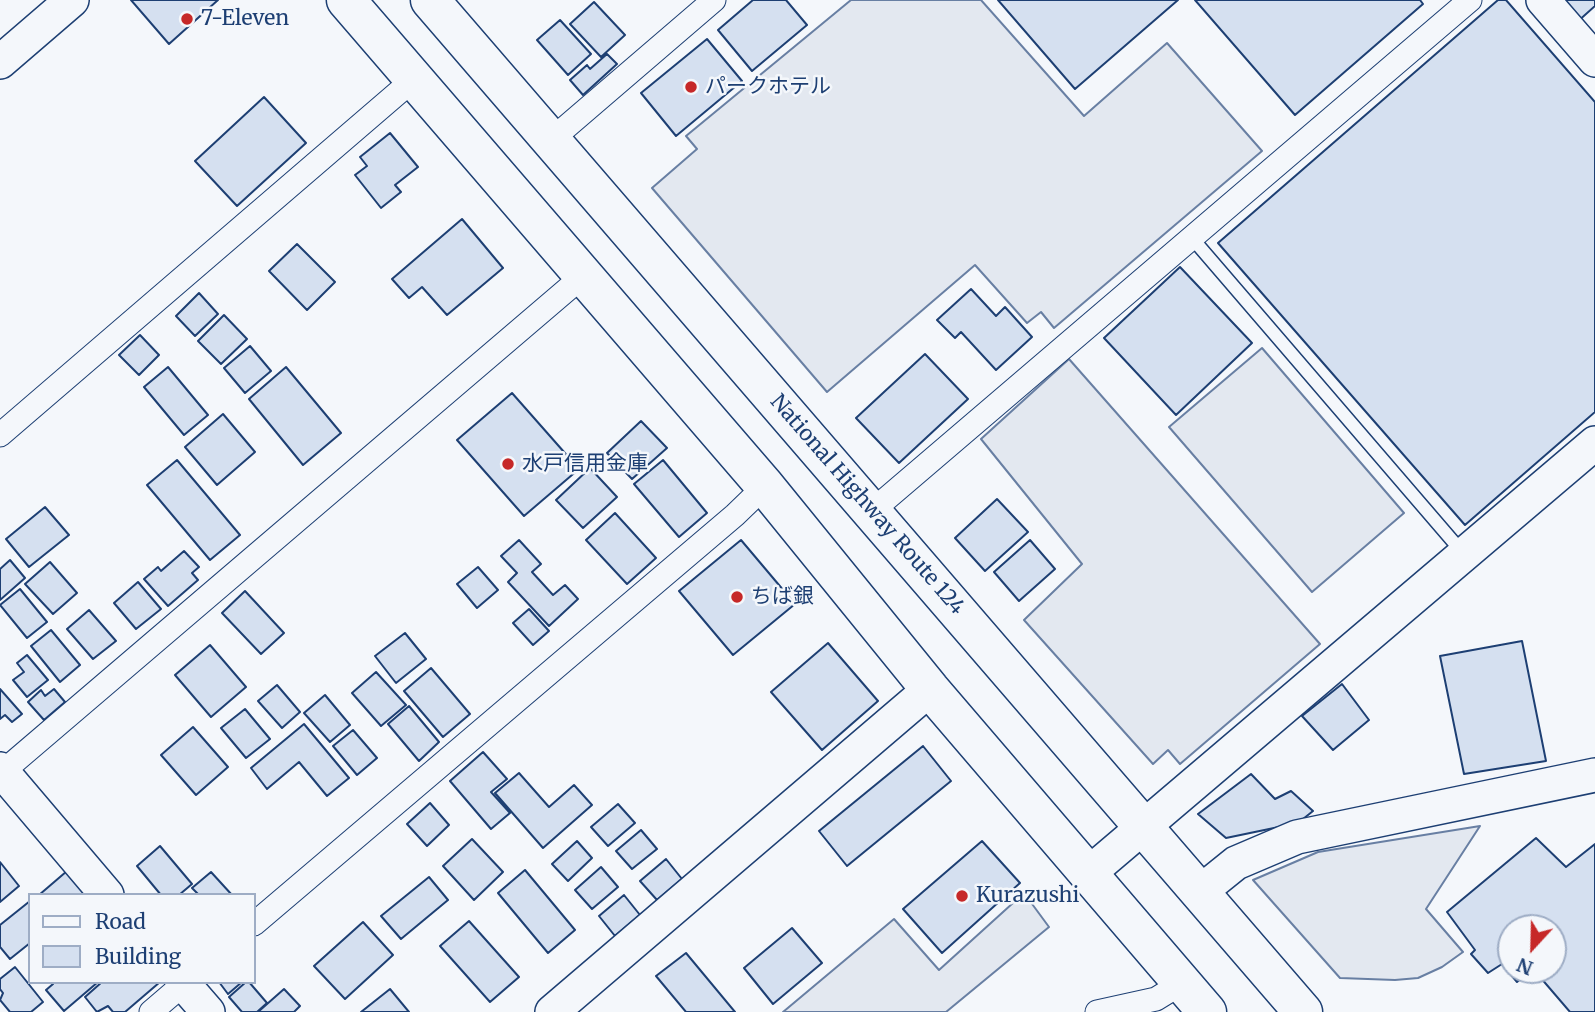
<!DOCTYPE html>
<meta charset="utf-8">
<style>
body{margin:0}
#map{position:relative;width:1595px;height:1012px;overflow:hidden;background:#f4f7fb;font-family:Merriweather,serif}
canvas{display:block}
.legend{position:absolute;left:28px;top:893px;width:228px;height:91px;box-sizing:border-box;background:#f4f7fb;border:2px solid #9eadc5;margin:0;padding:9px 12px;list-style:none;font-size:21px;color:#1d3f73}
.legend li{display:flex;align-items:center;gap:14px;height:35px}
.legend b{width:35px;border:2px solid #9eadc5}
.north{position:absolute;left:1497px;top:914px;width:70px;height:70px;box-sizing:border-box;background:#f4f7fb;border:2px solid #9eadc5;border-radius:50%;rotate:202deg;font-size:19px;font-weight:700;line-height:28px;text-align:center;color:#1d3f73}
.north::after{content:'';display:block;margin:auto;width:24px;height:32px;background:#c62828;clip-path:polygon(50% 0,100% 100%,50% 72%,0 100%)}
</style>
<div id="map">
<canvas width="1595" height="1012"></canvas>
<ul class="legend">
<li><b style="height:9px;background:#f4f7fb"></b>Road</li>
<li><b style="height:19px;background:#d5e0f0"></b>Building</li>
</ul>
<div class="north">N</div>
</div>
<script>
const g = document.querySelector('canvas').getContext('2d');
g.lineJoin = 'round';
function fillPath(path, color) {
  g.fillStyle = color;
  g.fill(path, 'evenodd');
}
function stroke(path, color, width, dash) {
  g.strokeStyle = color;
  g.lineWidth = width;
  g.lineCap = dash ? 'butt' : 'round';
  g.setLineDash(dash || []);
  g.stroke(path);
}
function label(font, color, halo, rows, align = 'center') {
  g.font = font + ' Merriweather,"Noto Sans JP",serif';
  g.lineWidth = 5;
  g.setLineDash([]);
  g.textBaseline = 'middle';
  g.strokeStyle = halo;
  g.fillStyle = color;
  for (const [text, x, y, turn = 0] of rows) {
    g.save();
    g.translate(x, y);
    g.rotate((+turn || 0) * Math.PI / 180);
    g.textAlign = isNaN(turn) ? turn : align;
    if (halo) g.strokeText(text, 0, 0);
    g.fillText(text, 0, 0);
    g.restore();
  }
}
const parking = new Path2D(`
 M851,0H981L1084,116L1167,43L1262,151L1054,328L1041,312L1027,323L975,265L827,392L652,188L697,149L686,136Z
 M1262,348L1404,513L1312,592L1169,427Z
 M1069,359L1320,644L1180,764L1168,750L1153,764L1024,620L1082,564L981,439Z
 M1480,826L1426,909L1463,952L1442,967L1418,978L1395,980L1340,978L1253,880L1318,852Z
 M1024,893L1049,927L946,1012H783L894,919L939,970Z`);
fillPath(parking, '#e3e8f0');
stroke(parking, '#687fa3', 2);
const building = new Path2D(`
 M131,0H218L169,44Z
 M753,0H786L807,25L752,71L718,30Z
 M998,0H1178L1075,89Z
 M1195,0H1420L1423,4L1295,115Z
 M1498,0H1506L1595,102V412L1465,525L1218,243Z
 M1556,0H1595V6L1576,23Z
 M594,2L625,35L601,57L570,24Z
 M560,20L591,54L568,75L537,40Z
 M707,39L742,81L676,136L641,93Z
 M607,54L617,64L583,95L570,80L587,65L590,69Z
 M264,97L306,143L237,206L195,161Z
 M390,133L418,167L395,185L401,192L381,208L355,175L367,166L360,157Z
 M462,219L503,268L447,315L422,287L409,298L392,279Z
 M297,244L335,282L307,310L269,271Z
 M1180,267L1252,343L1176,415L1104,338Z
 M971,289L996,316L1005,307L1032,337L996,370L961,332L955,338L937,320Z
 M199,293L218,314L195,336L176,316Z
 M224,315L247,339L221,364L198,341Z
 M140,335L159,355L139,375L119,355Z
 M250,346L271,371L245,393L224,368Z
 M925,354L968,399L899,463L856,418Z
 M168,367L208,415L184,435L144,387Z
 M286,367L341,433L303,465L249,399Z
 M512,393L579,469L524,516L457,440Z
 M223,414L255,452L217,485L185,447Z
 M641,421L667,448L632,479L607,453Z
 M177,460L240,535L210,560L147,485Z
 M663,460L707,513L679,537L634,484Z
 M590,468L617,497L583,528L556,500Z
 M997,499L1028,532L985,571L955,538Z
 M45,507L69,535L29,567L6,539Z
 M615,513L656,558L627,584L586,540Z
 M519,540L541,564L532,572L553,595L565,585L578,599L549,626L508,582L517,573L501,556Z
 M741,540L795,604L733,655L679,591Z
 M1030,540L1055,569L1019,601L994,572Z
 M184,551L199,567L192,573L198,580L168,606L144,579L158,567L161,571Z
 M10,560L25,578L0,600V569Z
 M50,562L77,593L53,614L25,584Z
 M478,567L498,590L477,608L457,584Z
 M138,582L161,609L136,629L114,603Z
 M20,589L47,622L27,638L0,605Z
 M245,591L284,633L261,654L222,613Z
 M529,609L549,631L533,645L513,623Z
 M89,610L116,641L93,659L67,629Z
 M51,630L80,665L60,682L31,646Z
 M405,633L426,659L396,683L375,656Z
 M1522,641L1546,761L1464,774L1440,656Z
 M828,643L878,701L822,750L771,692Z
 M210,645L246,687L211,717L175,675Z
 M27,655L48,680L27,697L13,680L24,672L17,663Z
 M431,668L470,714L443,737L404,691Z
 M376,672L406,705L381,726L352,693Z
 M1342,684L1369,720L1333,750L1302,716Z
 M277,685L300,712L282,728L258,701Z
 M0,689L22,714L12,722L5,715L0,719Z
 M54,689L65,702L44,720L28,702L41,690L45,696Z
 M325,695L350,725L330,742L304,713Z
 M409,706L439,742L419,761L388,724Z
 M245,709L270,739L246,758L221,728Z
 M304,724L349,778L327,796L299,762L267,789L251,768Z
 M193,727L228,767L196,795L161,755Z
 M353,730L377,758L357,775L333,746Z
 M923,746L951,781L847,866L819,831Z
 M483,752L507,779L491,792L510,813L491,829L450,781Z
 M519,773L549,807L574,785L592,805L543,848L495,793Z
 M1251,774L1275,799L1291,791L1313,811L1298,823L1226,838L1198,814Z
 M430,803L449,825L427,846L407,824Z
 M618,804L635,823L608,846L591,827Z
 M641,830L657,849L632,869L616,851Z
 M1536,838L1566,867L1595,844V1012H1570L1534,970H1553V928H1511V970H1531L1517,982L1502,964L1488,973L1471,954L1475,950L1447,912Z
 M472,839L503,872L474,900L443,866Z
 M577,841L592,858L568,881L552,864Z
 M982,841L1020,883L942,953L903,909Z
 M160,846L192,884L179,895H161L137,866Z
 M666,859L682,879L657,900L640,881Z
 M0,862L19,886L0,902Z
 M601,867L618,887L592,909L575,890Z
 M525,870L575,930L548,953L498,893Z
 M67,871L85,895H39Z
 M211,872L232,895H199L192,888Z
 M429,877L448,900L401,939L381,916Z
 M624,895L640,915L615,936L599,916Z
 M30,901V943L10,959L0,947V925Z
 M469,921L519,977L490,1002L440,946Z
 M363,922L393,955L345,999L314,966Z
 M792,928L822,963L773,1004L744,968Z
 M686,953L735,1012H686L656,976Z
 M15,967L43,1002L31,1012H10L0,1000L3,993L0,989V979Z
 M51,982H98L64,1011L46,990L53,984Z
 M102,982H160L125,1012H113L108,1006L97,1012L85,997Z
 M219,982H242L228,994Z
 M246,982H249L267,1003L257,1012H242L229,997Z
 M284,989L300,1006L294,1012H258Z
 M390,989L409,1012H361Z`);
fillPath(building, '#d5e0f0');
stroke(building, '#1d3f73', 2);
const lane = new Path2D(`
 M1192,238L1463,553`);
const street = new Path2D(`
 M551,140L714,0
 M0,435L414,79
 M872,511L1470,0
 M0,774L583,276
 M254,924L735,515L765,486
 M151,1012L186,982
 M1097,1012L1156,999L1182,983`);
const secondary = new Path2D(`
 M1543,0L1595,60
 M0,62L72,0
 M0,769L107,895
 M1088,874L1595,443
 M1200,892L1236,863L1297,837L1595,775
 M182,982L208,1012
 M552,1012L930,689`);
const highway = new Path2D(`
 M346,0L765,486L930,689L1207,1012
 M430,0L1303,1012`);
stroke(lane, '#1d3f73', 15);
stroke(street, '#1d3f73', 25);
stroke(secondary, '#1d3f73', 36);
stroke(highway, '#1d3f73', 41);
stroke(lane, '#f4f7fb', 12);
stroke(street, '#f4f7fb', 23);
stroke(secondary, '#f4f7fb', 33);
stroke(highway, '#f4f7fb', 38);
for (const [x, y, r, color] of [
 [187,19,7,"#c62828"],
 [691,87,7,"#c62828"],
 [508,464,7,"#c62828"],
 [737,597,7,"#c62828"],
 [962,896,7,"#c62828"]
]) {
  const dot = new Path2D();
  dot.arc(x, y, r, 0, 2 * Math.PI);
  g.fillStyle = color;
  g.fill(dot);
  stroke(dot, '#f4f7fb', 2.5);
}
label('21px', '#1d3f73', '#f4f7fb', [
 ["7-Eleven",201,19],
 ["パークホテル",705,87],
 ["水戸信用金庫",522,464],
 ["ちば銀",751,597],
 ["Kurazushi",976,896]
], 'left');
label('21px', '#1d3f73', '#f4f7fb', [
 ["National Highway Route 124",867,505,49]
]);
</script>
